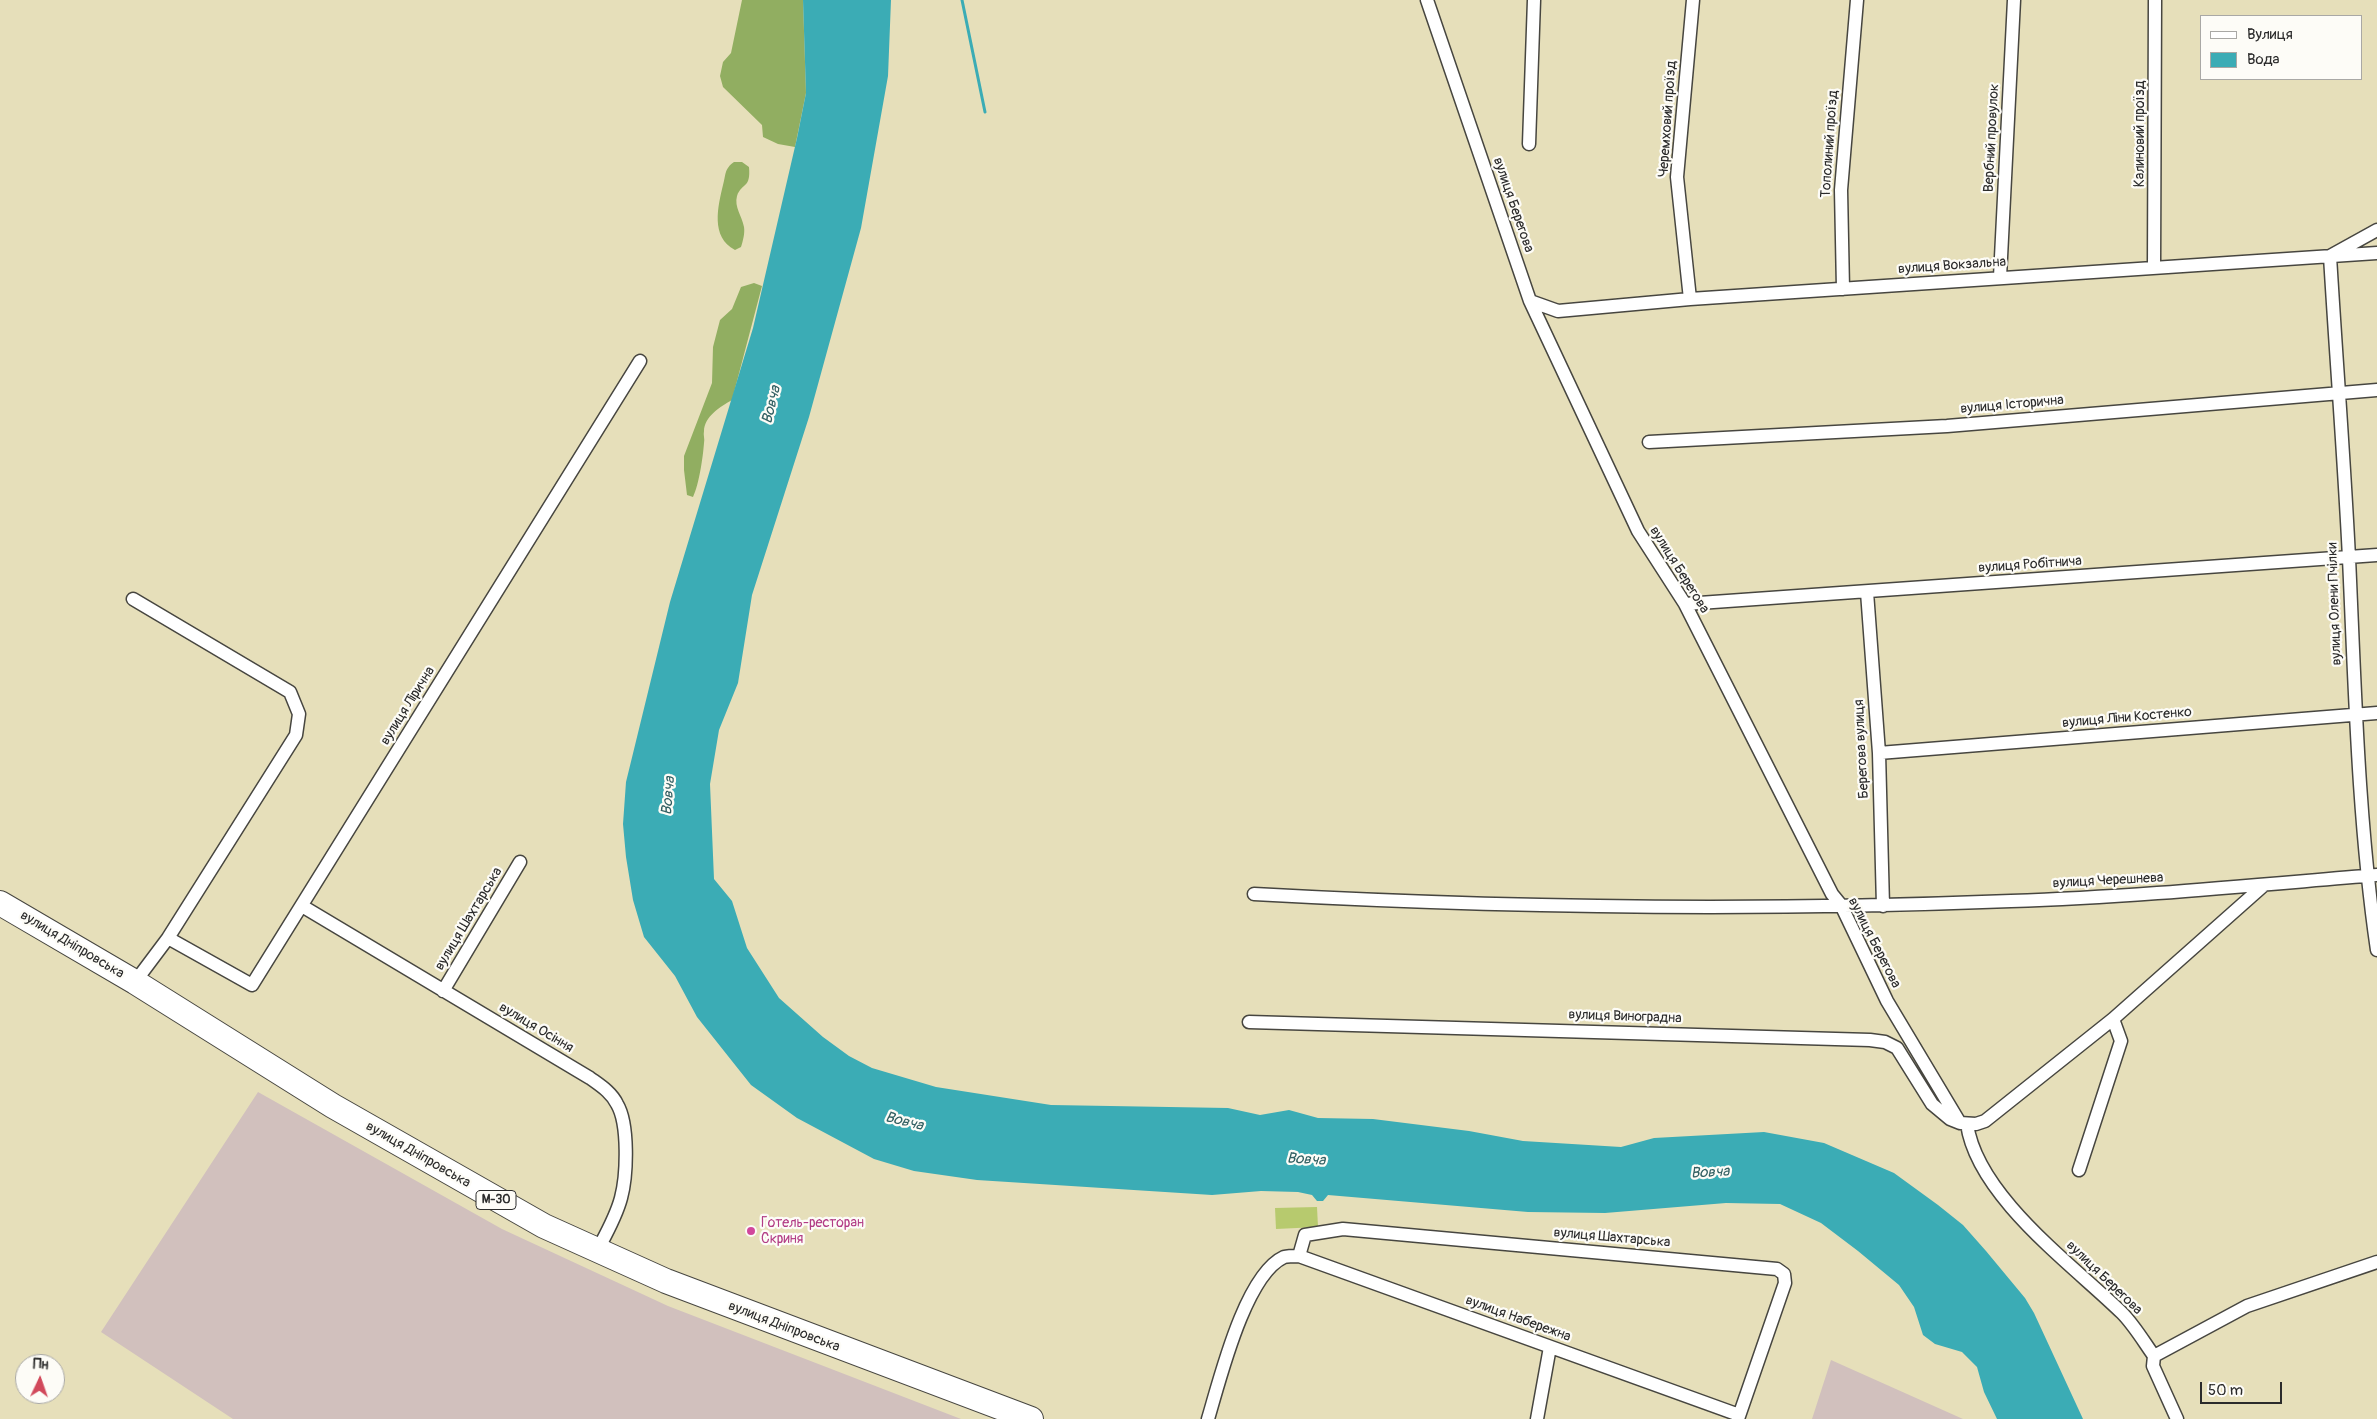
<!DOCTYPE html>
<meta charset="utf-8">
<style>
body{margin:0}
#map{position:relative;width:2377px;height:1419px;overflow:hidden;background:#e6dfba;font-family:Pangolin,sans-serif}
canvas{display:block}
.legend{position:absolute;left:2200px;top:15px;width:162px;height:65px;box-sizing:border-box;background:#fdfcf7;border:1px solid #a9a8a5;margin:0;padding:6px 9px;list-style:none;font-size:15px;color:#2b2b2b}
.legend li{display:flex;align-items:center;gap:10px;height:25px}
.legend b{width:25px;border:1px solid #a9a8a5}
.north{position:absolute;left:15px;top:1354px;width:50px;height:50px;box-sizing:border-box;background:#fdfcf7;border:1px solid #a9a8a5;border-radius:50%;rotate:3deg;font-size:14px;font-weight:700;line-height:20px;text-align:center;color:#2b2b2b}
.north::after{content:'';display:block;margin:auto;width:18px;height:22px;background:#d1495b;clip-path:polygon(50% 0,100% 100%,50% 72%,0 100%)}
.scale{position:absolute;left:2200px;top:1382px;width:82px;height:22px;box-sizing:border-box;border:2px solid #2b2b2b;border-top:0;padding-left:6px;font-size:15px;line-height:18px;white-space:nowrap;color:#2b2b2b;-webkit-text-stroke:4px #fdfcf7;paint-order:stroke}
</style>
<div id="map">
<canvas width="2377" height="1419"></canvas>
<ul class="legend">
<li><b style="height:6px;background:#fff"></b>Вулиця</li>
<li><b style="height:14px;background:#3bacb5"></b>Вода</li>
</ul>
<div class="north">Пн</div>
<div class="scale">50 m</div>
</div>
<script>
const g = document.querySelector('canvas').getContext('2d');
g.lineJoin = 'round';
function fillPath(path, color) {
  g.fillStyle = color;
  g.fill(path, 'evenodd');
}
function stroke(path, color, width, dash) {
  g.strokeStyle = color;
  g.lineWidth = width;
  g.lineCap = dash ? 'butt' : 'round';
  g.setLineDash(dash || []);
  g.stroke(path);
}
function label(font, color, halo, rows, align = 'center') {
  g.font = font + ' Pangolin,sans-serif';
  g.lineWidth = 4.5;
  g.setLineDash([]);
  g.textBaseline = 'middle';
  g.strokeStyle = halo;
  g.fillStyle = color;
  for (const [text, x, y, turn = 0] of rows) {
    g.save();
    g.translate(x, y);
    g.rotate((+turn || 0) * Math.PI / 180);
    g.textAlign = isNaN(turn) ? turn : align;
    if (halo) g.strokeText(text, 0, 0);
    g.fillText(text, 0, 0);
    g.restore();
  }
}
fillPath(new Path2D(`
 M258,1092L502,1229L668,1306L961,1419H233L101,1332Z
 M1831,1360L1963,1419H1812Z`), '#d1c0bd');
fillPath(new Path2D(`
 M1317,1207L1318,1227L1276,1229L1275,1208Z`), '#b7ca6e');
fillPath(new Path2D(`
 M742,0H803L806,93L795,147L778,144L763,137L762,125L723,87L720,76L723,62L731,53Z
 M734,162H742L749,167C751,189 742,182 737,196C734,207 742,216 744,227C745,233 743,241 741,247L735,250C710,237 718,206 723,185C726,175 724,169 734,162Z
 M754,283L762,286L732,400C721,406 704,417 704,431C703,435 705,439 704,443C703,457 699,485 693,497L687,495L684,470V456L712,383L713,347L720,320L732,309L741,287Z`), '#91ae61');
fillPath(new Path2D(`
 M803,0H891L888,76L861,228L809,417L752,595L738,683L719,730L710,784L714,879L732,901L747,948L779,998L823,1037L849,1056L872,1068L936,1087L1051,1105L1228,1108L1260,1115L1289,1110L1318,1118L1373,1119L1469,1131L1523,1141L1621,1147L1654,1138L1764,1132L1824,1143L1894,1173L1938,1205L1963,1225L1986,1251L2025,1298L2034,1313L2083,1419H1997L1984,1392L1977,1367L1962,1352L1935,1344L1923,1335L1914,1307L1899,1285L1858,1251L1821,1223L1780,1204L1726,1203L1605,1213L1528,1212L1328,1195L1323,1201H1317L1312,1195L1298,1192L1261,1191L1212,1195L977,1180L914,1171L874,1159L797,1118L751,1085L697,1017L675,976L644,937L633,900L626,857L623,824L626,782L670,602L753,328L797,138L806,93Z`), '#3bacb5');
stroke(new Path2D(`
 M962,0L985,112`), '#3bacb5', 3);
const street = new Path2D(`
 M1427,0L1530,301L1638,531L1685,604L1832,894L1841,905L1887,1001L1960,1123L1976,1124L1985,1121L2113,1019L2263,886
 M1529,144L1534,0
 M2377,230L2330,256C2336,356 2344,457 2349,558C2355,689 2358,820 2377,950
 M2154,267L2155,0
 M2000,277L2014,0
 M1843,289L1841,190L1857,0
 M1690,299L1677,177L1693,0
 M1530,301L1558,311L1690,299L2377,253
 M1649,442L1947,426L2377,390
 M1867,592L1879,753L1883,906
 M133,599L290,692L299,714L296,735L168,938L135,982
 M1685,604L2377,555
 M1879,753L2377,713
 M1254,894C1506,908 1759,911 2011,901C2133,897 2255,885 2377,875
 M302,906L590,1078C601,1086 611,1092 617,1104C629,1124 627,1176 621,1198C616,1217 606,1234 597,1251
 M168,938L252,985L640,361
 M443,991L520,862
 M1249,1022L1870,1040L1885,1042L1897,1048L1932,1104L1950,1119L1960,1123
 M1967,1124C1977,1196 2073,1265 2122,1313C2134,1325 2144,1342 2154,1356
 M2079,1170L2121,1041L2113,1019
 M1299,1256L1305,1235L1343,1229L1777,1269L1784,1274L1785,1283L1738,1419
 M2154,1356L2247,1306L2377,1262
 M2154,1356L2153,1366L2177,1419
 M1208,1419C1220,1379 1245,1275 1284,1257C1288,1256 1294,1256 1299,1256L1739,1415
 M1537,1419L1550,1347`);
const highway = new Path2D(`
 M0,903L135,982L333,1106L544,1226L666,1281L1031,1419`);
stroke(street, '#474640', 15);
stroke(highway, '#474640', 26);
stroke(street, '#fff', 12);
stroke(highway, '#fff', 24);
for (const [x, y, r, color] of [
 [751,1231,5,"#d1479c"]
]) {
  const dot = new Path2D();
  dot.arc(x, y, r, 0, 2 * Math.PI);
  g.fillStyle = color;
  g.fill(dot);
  stroke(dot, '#fdfcf7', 2);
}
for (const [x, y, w] of [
 [496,1200,40]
]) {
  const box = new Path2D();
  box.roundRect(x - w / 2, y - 9.5, w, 19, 4);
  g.fillStyle = '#fdfcf7';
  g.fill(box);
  stroke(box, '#2b2b2b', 1);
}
label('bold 12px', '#2b2b2b', null, [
 ["М-30",496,1200]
]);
label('14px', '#2b2b2b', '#fdfcf7', [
 ["Черемховий проїзд",1668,119,-86],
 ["Калиновий проїзд",2140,134,-90],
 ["Вербний провулок",1992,138,-87],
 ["Тополиний проїзд",1830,144,-86],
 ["вулиця Берегова",1513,205,71],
 ["вулиця Вокзальна",1952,266,-4],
 ["вулиця Історична",2012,405,-5],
 ["вулиця Робітнича",2030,565,-4],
 ["вулиця Берегова",1679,570,58],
 ["вулиця Олени Пчілки",2335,604,-92],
 ["вулиця Лірична",408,706,-58],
 ["вулиця Ліни Костенко",2127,718,-5],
 ["Берегова вулиця",1862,749,-93],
 ["вулиця Черешнева",2108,881,-3],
 ["вулиця Шахтарська",469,919,-59],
 ["вулиця Берегова",1874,943,63],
 ["вулиця Дніпровська",72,945,31],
 ["вулиця Виноградна",1625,1017,2],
 ["вулиця Осіння",536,1028,31],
 ["вулиця Дніпровська",418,1155,30],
 ["вулиця Шахтарська",1612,1238,5],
 ["вулиця Берегова",2104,1278,44],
 ["вулиця Набережна",1518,1319,20],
 ["вулиця Дніпровська",784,1327,21]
]);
label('14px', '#b23c85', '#fdfcf7', [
 ["Готель-ресторан",761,1223],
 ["Скриня",761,1239]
], 'left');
label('italic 15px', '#315f62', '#fdfcf7', [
 ["Вовча",772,405,-76],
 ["Вовча",669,796,-85],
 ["Вовча",904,1122,14],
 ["Вовча",1306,1160,4],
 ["Вовча",1710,1173,-3]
]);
</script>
